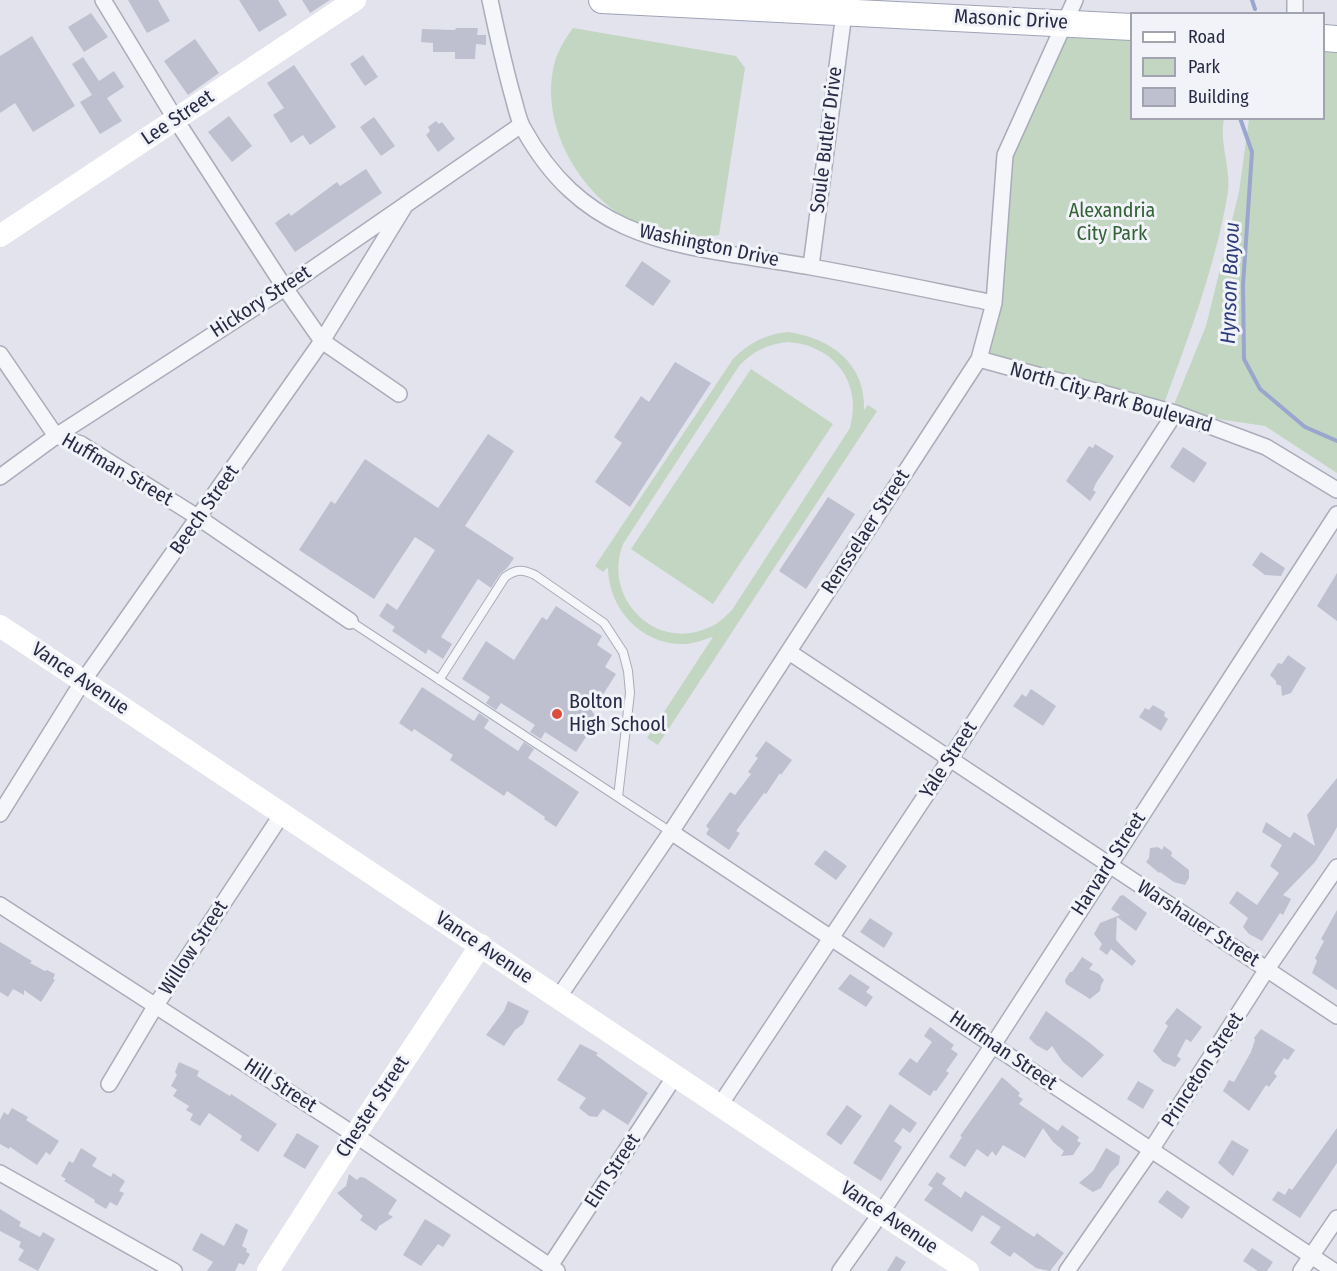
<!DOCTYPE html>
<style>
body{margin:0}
#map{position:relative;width:1337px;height:1271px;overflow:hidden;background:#e2e3ec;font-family:"Fira Sans Condensed",sans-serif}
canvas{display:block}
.legend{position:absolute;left:1130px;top:12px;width:195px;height:108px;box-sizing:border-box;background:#f2f3f9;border:2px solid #a1a3b1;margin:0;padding:8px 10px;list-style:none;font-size:18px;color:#282b45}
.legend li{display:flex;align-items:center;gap:12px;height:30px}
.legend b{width:30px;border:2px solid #a1a3b1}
</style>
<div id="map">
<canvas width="1337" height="1271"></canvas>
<ul class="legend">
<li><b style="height:8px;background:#fff"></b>Road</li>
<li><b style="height:16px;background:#c2d6c2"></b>Park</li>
<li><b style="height:16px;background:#bec0cf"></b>Building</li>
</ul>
</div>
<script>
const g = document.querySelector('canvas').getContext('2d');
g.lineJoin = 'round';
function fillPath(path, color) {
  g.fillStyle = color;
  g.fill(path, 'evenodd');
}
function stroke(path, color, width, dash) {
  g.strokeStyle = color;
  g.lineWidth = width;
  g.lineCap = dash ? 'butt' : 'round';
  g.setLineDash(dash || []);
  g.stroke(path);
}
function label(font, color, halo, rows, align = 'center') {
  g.font = font + ' "Fira Sans Condensed",sans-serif';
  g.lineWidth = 6;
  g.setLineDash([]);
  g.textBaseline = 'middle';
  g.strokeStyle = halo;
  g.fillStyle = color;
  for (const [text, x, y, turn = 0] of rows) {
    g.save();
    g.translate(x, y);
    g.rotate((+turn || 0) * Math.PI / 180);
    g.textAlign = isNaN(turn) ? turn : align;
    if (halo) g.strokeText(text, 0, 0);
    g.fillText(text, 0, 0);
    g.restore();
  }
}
fillPath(new Path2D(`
 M1065,23L1131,27L1132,118L1224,119C1219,142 1231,168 1228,192C1216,264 1190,333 1165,401L987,356L1009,157Z
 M573,28L736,56L745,68L719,235C707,237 694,239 682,238C675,237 667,233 660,231C645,227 630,222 618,213C573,182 541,120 554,65C557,52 565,39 573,28Z
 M1324,52L1337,53V473L1265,426L1171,412L1206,326L1239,192L1249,119L1324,118Z
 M788,332C831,338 866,364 864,410L868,405L877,411L658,745L647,738L713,637C705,639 696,643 686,644C642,646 608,609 608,567L603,572L595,566L733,359C749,343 766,334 788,332ZM788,342C834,345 863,383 850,428L732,610C725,617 719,623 710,627C656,653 602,598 623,544L739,366C753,351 768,344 788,342Z
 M751,369L833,424L713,604L631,549Z`), '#c2d6c2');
stroke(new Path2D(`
 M1252,0L1255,9
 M1240,118L1252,152L1243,285L1244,359L1260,389L1305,427L1337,441`), '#9aa6ce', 4);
fillPath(new Path2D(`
 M128,0H158L170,21L147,33Z
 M239,0H278L287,15L259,32Z
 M302,0H330L310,13Z
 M91,13L108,37L84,52L68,27Z
 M456,28H478L477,35H486V45L476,44L475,59H455V52H433V43L421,42L422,29L455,30Z
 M32,36L75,106L33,132L15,103L0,113V56Z
 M195,39L219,73L188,95L164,61Z
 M363,55L378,77L365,86L350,64Z
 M83,57L99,81L114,71L124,87L107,98L122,121L100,134L80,102L92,95L72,64Z
 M294,65L336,127L310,145L303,135L291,143L273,115L284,108L267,83Z
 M229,116L252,146L232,162L208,132Z
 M374,117L395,146L381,156L360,127Z
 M436,121L439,124L442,122L455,139L438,152L426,135L430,131L428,127Z
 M366,169L382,193L295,252L275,223L289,213L291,216L337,182L340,186Z
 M642,261L671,281L653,306L625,286Z
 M675,362L711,383L630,507L595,482L622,443L614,437L641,396L649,402Z
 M488,434L514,451L465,526L514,558L507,568L500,574L491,588L478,579L441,637L452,644L443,659L428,649L426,654L392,631L395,627L379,616L387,603L397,610L435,550L415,537L374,599L299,550L331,501L335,504L365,459L438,508Z
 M1095,444L1114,456L1096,483L1093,490L1096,492L1090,501L1066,481L1089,446L1093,448Z
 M1183,447L1207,463L1194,483L1170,467Z
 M828,497L855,514L806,589L779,571Z
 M1261,552L1285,568L1281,576L1265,575L1252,565Z
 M1337,573V621L1317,606Z
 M556,606L602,636L597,645L612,655L605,667L616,674L592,712L599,717L576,752L545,732L541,739L530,732L535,725L501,703L496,710L486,703L490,697L462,679L486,641L514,660L542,617L547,620Z
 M1288,655L1306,668L1291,693L1282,696L1281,686L1276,684V681L1270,675L1278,663L1282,664Z
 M422,687L474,721L479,713L489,720L484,728L518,751L524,742L534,749L528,758L579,792L556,827L544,819L545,817L507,791L504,796L450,760L453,755L414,729L412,732L399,723Z
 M1031,689L1056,706L1043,726L1013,706L1022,694L1026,697Z
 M1153,705L1165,712L1164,716L1168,719L1161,731L1139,717L1145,708L1149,710Z
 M766,741L792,760L781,775L780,773L766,794L764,793L736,831L740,833L729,850L706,834L709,829L706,826L730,792L735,795L751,774L748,772L758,758L755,756Z
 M1337,778V827L1332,836L1315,862L1283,895L1291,899L1283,915L1280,913L1262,941L1249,934L1243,927L1248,918L1229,903L1237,891L1257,905L1279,873L1270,866L1282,845L1262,832L1266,822L1290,838L1294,832L1315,846L1307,815Z
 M1164,846L1172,852L1171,856L1189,870V878L1185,885L1174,882L1160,872L1159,873L1146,862L1149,858L1150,848L1158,847L1162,850Z
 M825,850L847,866L836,880L814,864Z
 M1123,895L1147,913L1136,931L1117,917L1116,940L1136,961L1132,966L1111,949L1107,955L1099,949L1102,944L1094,934L1100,923L1120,915L1111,909L1120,896Z
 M1337,910V990L1312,973L1317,961L1315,958L1324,941L1321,939Z
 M870,918L893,933L884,948L860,932Z
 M0,942L32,961L30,963L45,971L47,970L55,974L53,979L55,980L41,1002L24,990V995L13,989L8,997L0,992Z
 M1082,957L1093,964L1089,969L1099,974L1104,980L1101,985L1100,991L1090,999L1066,984L1065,980L1070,972H1072Z
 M850,974L870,987L866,992L873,997L866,1007L838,989Z
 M508,1001L529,1011L523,1024L515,1030L504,1046L486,1035L504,1011Z
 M1177,1008L1202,1027L1191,1042L1186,1039L1177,1056L1181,1059L1175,1067L1163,1062L1153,1051L1168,1026L1165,1023Z
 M1046,1011L1090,1043L1104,1055L1082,1078L1063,1062L1052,1046L1047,1051L1036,1045L1029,1038Z
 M930,1027L954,1045L951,1049L958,1054L946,1071L949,1073L936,1091L934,1090L930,1096L898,1074L910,1058L917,1063L932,1042L924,1036Z
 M1261,1029L1295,1050L1288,1060L1284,1058L1274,1073L1277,1076L1269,1087L1266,1085L1249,1111L1223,1091L1229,1080L1234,1082L1251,1052L1255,1040L1254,1038Z
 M580,1044L598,1053L596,1055L648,1093L628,1125L603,1109L597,1117L589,1116L579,1108L586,1098L557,1080Z
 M179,1062L199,1071L197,1076L200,1078L230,1096L231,1094L277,1124L258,1152L240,1140L242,1136L209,1113L200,1126L190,1120L193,1114L186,1110L189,1106L173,1096L177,1090L171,1086L177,1075L175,1072Z
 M1002,1077L1020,1093L1018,1096L1023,1099L1019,1104L1058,1131L1062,1125L1079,1137L1077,1141L1081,1143L1073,1155L1061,1156L1064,1151L1053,1142L1043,1128L1025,1158L1003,1145L996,1156L992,1151L988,1157L977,1149L965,1167L949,1157L962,1137L960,1136Z
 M1138,1081L1154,1090L1143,1109L1127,1099Z
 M890,1104L917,1123L910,1133L903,1128L894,1141L902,1147L881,1181L853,1163Z
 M847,1105L862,1116L841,1145L826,1134Z
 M12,1108L28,1117L26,1120L59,1141L50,1155L46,1152L37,1165L10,1147L9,1149L0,1144V1120L4,1112L8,1115Z
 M1337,1128V1163L1300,1218L1272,1200L1278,1191L1285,1195L1289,1188L1292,1190Z
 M297,1133L319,1146L305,1169L283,1156Z
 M1232,1140L1249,1150L1233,1176L1218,1163Z
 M81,1148L97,1158L92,1166L111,1177L113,1173L125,1181L119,1191L124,1193L117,1206L110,1202L106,1209L94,1202L95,1200L64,1181L66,1179L61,1176L69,1161L73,1163Z
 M1106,1148L1120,1156L1119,1164L1110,1173L1101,1188L1093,1192L1079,1183L1093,1171Z
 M937,1172L946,1178L942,1184L961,1198L965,1191L1034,1237L1037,1233L1064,1253L1050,1271L1036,1268L1014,1252L1010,1257L990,1243L1001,1227L982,1215L972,1232L924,1200L933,1188L928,1185Z
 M349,1174L357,1180L360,1177L365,1178L397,1200L388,1214L393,1217L379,1226L376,1231L360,1220L363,1216L337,1193L346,1186Z
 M1167,1190L1190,1207L1182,1219L1158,1202Z
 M0,1209L21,1222L19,1226L40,1237L43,1232L55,1239L38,1271L18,1260L24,1250L19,1247L21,1242L0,1231Z
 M425,1219L451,1235L443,1247L438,1244L421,1266L403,1255Z
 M236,1223L248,1230L242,1246L247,1249L246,1252L250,1254L244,1265L239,1263L235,1271H207L213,1262L192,1250L201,1233L224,1246Z
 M1252,1248L1273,1262L1267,1271H1258L1243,1261Z
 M896,1256L906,1262L900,1271H887Z`), '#bec0cf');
const lane = new Path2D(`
 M350,621L671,832
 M439,680L505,577C516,569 523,569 535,575L604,623L623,652L628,671L630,693L618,797`);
const street = new Path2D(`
 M103,0L176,120L285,288L322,341L399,394
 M490,0C497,33 504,65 513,97C516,107 518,119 523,128C590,250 690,245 811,267C873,278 934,291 994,303
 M1295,14V0
 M811,266L844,13
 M0,354L56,436L81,444L199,518L350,621
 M979,359L1175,413L1266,447L1337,490
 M0,477L56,436L285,288L521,125
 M789,652L1337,1016
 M0,814L83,681L322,341L406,204
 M671,832L1334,1271
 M0,905L355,1135L557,1271
 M558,998L671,832L979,359L994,303L1005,155L1075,0
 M109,1084L156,1005L282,814
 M720,1105L950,759L1175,413
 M0,1173L174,1271
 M550,1266L675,1076
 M840,1271L881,1213L993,1045L1337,514
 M1067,1271L1151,1150L1267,969L1337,867
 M1301,1271L1337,1218`);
const primary = new Path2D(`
 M602,0L1132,27
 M1324,38L1337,39`);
stroke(lane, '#aaacba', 10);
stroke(street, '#aaacba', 18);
stroke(primary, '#a0a3b8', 28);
stroke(lane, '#f5f6f9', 8);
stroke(street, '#f5f6f9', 15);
stroke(new Path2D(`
 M0,236L355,0
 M0,626L968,1271
 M268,1271L355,1135L481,945`), '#fff', 22);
stroke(primary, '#fff', 26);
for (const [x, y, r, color] of [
 [557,714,6,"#db4d3d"]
]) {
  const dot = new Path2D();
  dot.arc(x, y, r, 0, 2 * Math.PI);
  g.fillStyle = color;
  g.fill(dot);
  stroke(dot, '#f2f3f9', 2);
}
label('20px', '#282b45', '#f2f3f9', [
 ["Masonic Drive",1011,20,3],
 ["Lee Street",178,118,-34],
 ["Soule Butler Drive",827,140,-83],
 ["Washington Drive",709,246,12],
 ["Hickory Street",261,302,-33],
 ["North City Park Boulevard",1111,398,16],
 ["Huffman Street",117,470,30],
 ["Beech Street",205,510,-55],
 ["Rensselaer Street",866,532,-57],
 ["Vance Avenue",80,679,34],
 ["Yale Street",949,760,-57],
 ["Harvard Street",1109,864,-57],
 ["Warshauer Street",1198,924,33],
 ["Willow Street",194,948,-57],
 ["Vance Avenue",484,948,34],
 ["Huffman Street",1003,1051,34],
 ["Princeton Street",1203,1070,-57],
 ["Hill Street",280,1086,33],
 ["Chester Street",373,1107,-57],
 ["Elm Street",613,1171,-57],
 ["Vance Avenue",889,1218,34]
]);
label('20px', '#346237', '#f2f3f9', [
 ["Alexandria",1112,211],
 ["City Park",1112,234]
]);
label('20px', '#282b45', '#f2f3f9', [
 ["Bolton",569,702],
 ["High School",569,725]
], 'left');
label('italic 21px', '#2e3d7d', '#f2f3f9', [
 ["Hynson Bayou",1231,283,-88]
]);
</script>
